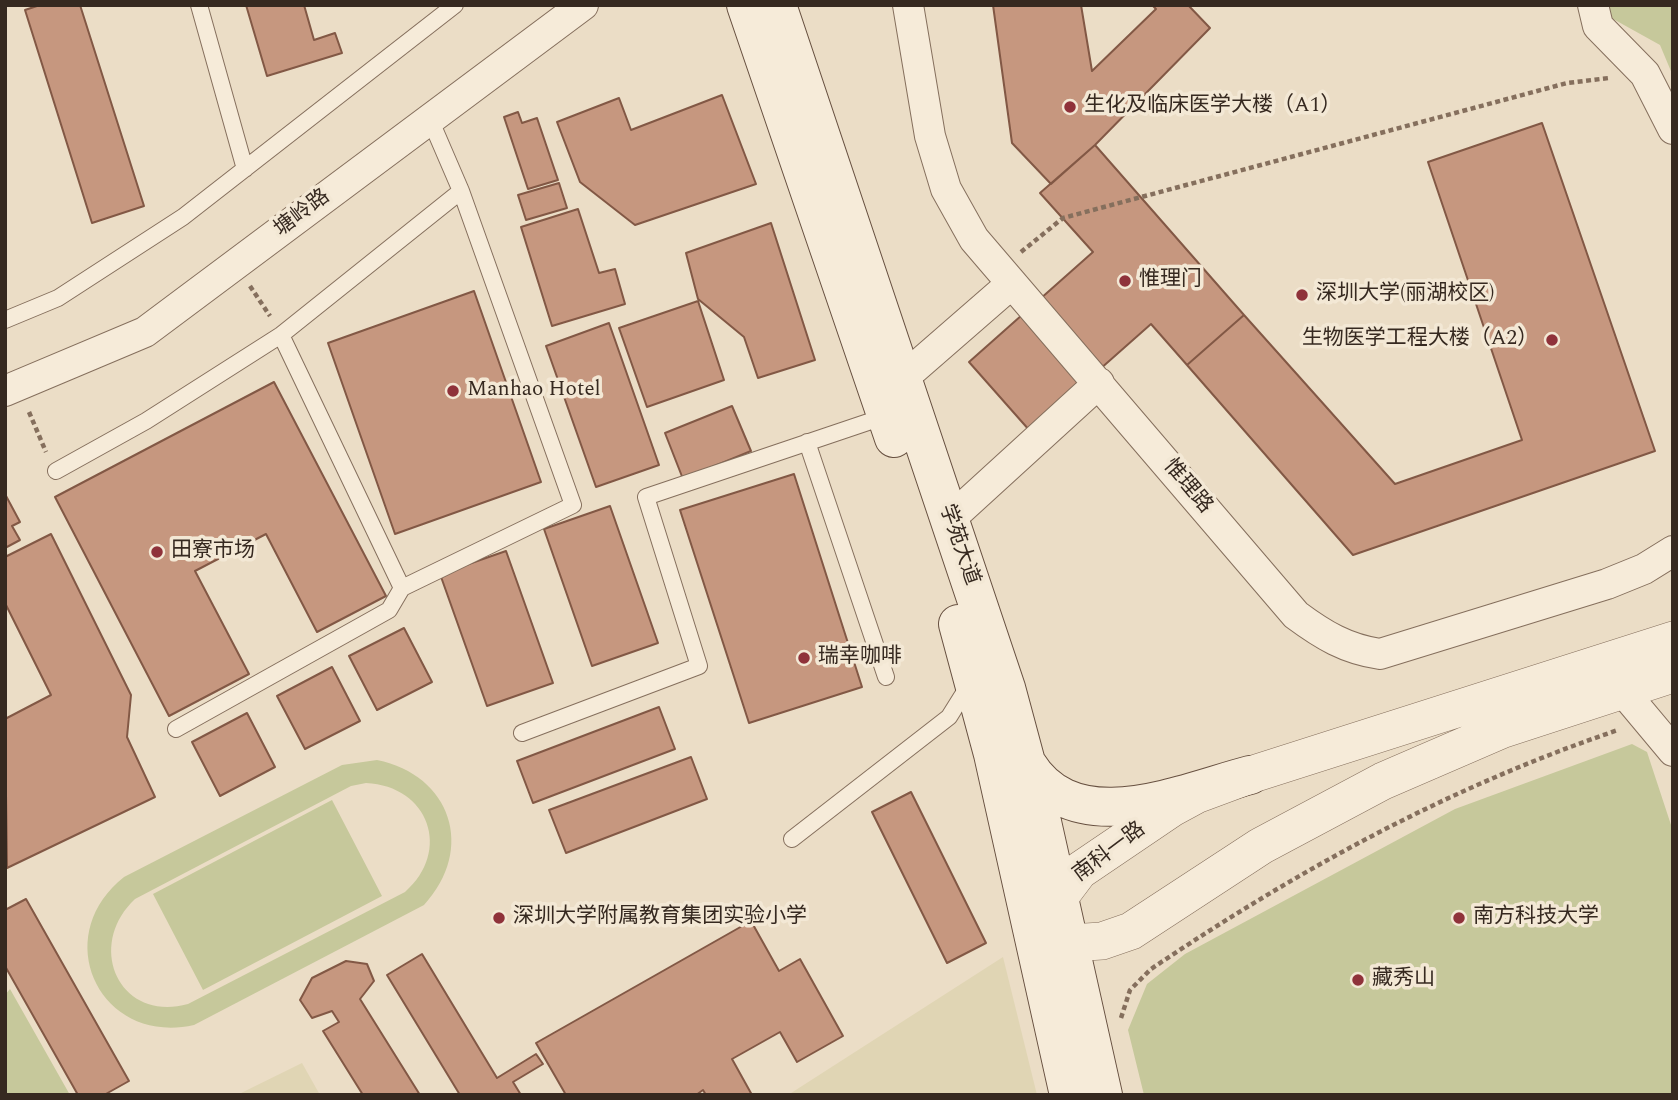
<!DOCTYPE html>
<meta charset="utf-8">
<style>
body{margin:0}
#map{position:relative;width:1678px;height:1100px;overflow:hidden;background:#ebddc6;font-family:Spectral,serif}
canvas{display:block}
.frame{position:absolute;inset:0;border:7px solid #362920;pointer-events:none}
</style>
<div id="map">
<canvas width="1678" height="1100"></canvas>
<div class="frame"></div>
</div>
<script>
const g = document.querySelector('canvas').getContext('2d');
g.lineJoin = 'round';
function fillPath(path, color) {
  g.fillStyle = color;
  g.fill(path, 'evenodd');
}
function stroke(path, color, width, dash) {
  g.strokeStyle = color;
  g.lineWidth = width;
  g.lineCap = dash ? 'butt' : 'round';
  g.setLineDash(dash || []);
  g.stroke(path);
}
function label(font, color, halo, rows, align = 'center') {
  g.font = font + ' Spectral,"Noto Sans SC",serif';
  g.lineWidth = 7;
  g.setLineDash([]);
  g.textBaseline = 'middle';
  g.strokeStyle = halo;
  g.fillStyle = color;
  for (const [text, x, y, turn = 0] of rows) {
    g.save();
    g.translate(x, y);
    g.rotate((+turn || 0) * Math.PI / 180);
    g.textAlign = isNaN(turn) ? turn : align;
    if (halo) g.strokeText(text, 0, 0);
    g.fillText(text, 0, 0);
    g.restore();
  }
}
fillPath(new Path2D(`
 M1003,957L1037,1095H788Z
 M302,1063L320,1095H237Z`), '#e0d5b4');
fillPath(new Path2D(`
 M1588,5H1673V76L1660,45Z
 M1632,744L1647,752L1673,831V1095H1144L1128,1030L1147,984L1185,954L1455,809Z
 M377,760C451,775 476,849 424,905L194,1025C100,1046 48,937 124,877L342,765ZM366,783C429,786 452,851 405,892L188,1004C119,1023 85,946 135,899L351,786Z
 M332,800L382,896L203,990L153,894Z
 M10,989L70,1095H7L5,995Z`), '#c6c89b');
const building = new Path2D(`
 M40,5H80L144,206L92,223L25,10Z
 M246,5H304L314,40L335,33L342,53L267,76Z
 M993,5H1081L1092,71L1156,9L1152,5H1188L1210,28L1095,145L1051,184L1012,143Z
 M722,95L756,184L635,225L580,182L557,122L619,98L631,130Z
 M518,112L522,123L537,118L558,180L528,189L504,117Z
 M1542,123L1655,451L1353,555L1187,365L1244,315L1395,484L1522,440L1428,162Z
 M1095,145L1244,315L1187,365L1151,324L1030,431L969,362L1093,252L1040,193Z
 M559,183L567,208L526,220L518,195Z
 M578,209L599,273L615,269L625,304L552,326L521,227Z
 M771,223L815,360L758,378L744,337L698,299L686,253Z
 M474,291L541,482L395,534L328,343Z
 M698,301L724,380L647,407L619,328Z
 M609,323L659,465L596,487L546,346Z
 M274,382L386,596L317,632L266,534L195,571L249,674L169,716L55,497Z
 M732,406L751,451L683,479L665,433Z
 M794,474L862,687L749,723L680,510Z
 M5,494L20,522L12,526L20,540L5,548Z
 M610,506L658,643L592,666L544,529Z
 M51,534L131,695L127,737L155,797L7,868L5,719L51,695L5,603V557Z
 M506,551L553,683L487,706L440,574Z
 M404,628L432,682L377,710L349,656Z
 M332,667L360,721L305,749L277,696Z
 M659,707L675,749L533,803L517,761Z
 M247,713L275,767L220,796L192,742Z
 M691,757L707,799L566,853L549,810Z
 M911,792L986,943L947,963L872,812Z
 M26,899L129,1081L104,1095H78L5,966V910Z
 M751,921L779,971L800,959L843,1036L797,1062L780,1032L732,1059L752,1095H706L703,1090L696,1095H566L536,1043Z
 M422,954L497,1078L536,1054L543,1064L513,1082L521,1095H460L387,975Z
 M346,961L367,964L374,981L360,999L420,1095H363L323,1031L339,1022L332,1011L312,1018L300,1000L312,978Z`);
fillPath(building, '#c6977f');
stroke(building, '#825845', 2);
const service = new Path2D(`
 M199,5L245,169
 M5,320L58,298L183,217L455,5
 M281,335L402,588
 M807,442L886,677
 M56,471L146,421L281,335L461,191
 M176,729L389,610L402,588L573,505L461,191L430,119
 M522,733L699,666L646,497L886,416
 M792,839L949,717L969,685`);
const minor = new Path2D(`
 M908,5L930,136L946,189L974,239L1296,615C1323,635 1346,649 1380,654L1607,584L1644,569L1673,551
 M1593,5L1598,26L1645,74L1673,129
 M902,379L1010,285
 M5,391L145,332L583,5
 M950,519L1099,383
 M1622,690L1673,751`);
const tertiary = new Path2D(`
 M1673,640L1250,775L1196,795L1172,808L1079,871L1033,932L1069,943L1102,941L1131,931L1261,846L1383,781L1501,730L1673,674`);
const secondary = new Path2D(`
 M746,5L894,438
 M777,5L1006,688L1042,822L1103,1095
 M958,624L993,754L1069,1095
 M1027,764C1075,842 1181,793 1250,775`);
stroke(service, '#856f5d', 18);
stroke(minor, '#856f5d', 32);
stroke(tertiary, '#856f5d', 38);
stroke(secondary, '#675040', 40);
stroke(new Path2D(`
 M1021,252L1063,218L1567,83L1609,78
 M250,286L270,316
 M29,412L46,452
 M1121,1018L1130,990L1151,969C1300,869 1447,788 1618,730`), '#856f5d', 4.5, [5, 3.5]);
stroke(service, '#f6ebd9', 16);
stroke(minor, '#f6ebd9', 30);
stroke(tertiary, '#f6ebd9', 37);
stroke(secondary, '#f6ebd9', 38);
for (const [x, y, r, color] of [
 [1070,107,7,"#8f323a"],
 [1125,281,7,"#8f323a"],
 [1302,295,7,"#8f323a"],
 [1552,340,7,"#8f323a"],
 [453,391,7,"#8f323a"],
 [157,552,7,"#8f323a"],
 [804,658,7,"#8f323a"],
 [499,918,7,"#8f323a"],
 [1459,918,7,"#8f323a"],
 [1358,980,7,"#8f323a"]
]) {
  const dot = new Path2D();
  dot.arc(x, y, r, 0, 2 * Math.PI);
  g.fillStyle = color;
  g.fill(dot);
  stroke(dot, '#f3e8d5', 2.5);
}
label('21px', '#362920', '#f3e8d5', [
 ["生化及临床医学大楼（A1）",1084,107],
 ["惟理门",1139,281],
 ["深圳大学(丽湖校区)",1316,295],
 ["生物医学工程大楼（A2）",1538,340,"right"],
 ["Manhao Hotel",467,391],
 ["田寮市场",171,552],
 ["瑞幸咖啡",818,658],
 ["深圳大学附属教育集团实验小学",513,918],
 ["南方科技大学",1473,918],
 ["藏秀山",1372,980]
], 'left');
label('21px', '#362920', '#f3e8d5', [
 ["塘岭路",303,214,-37],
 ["惟理路",1187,487,50],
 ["学苑大道",958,545,71],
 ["南科一路",1110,853,-37]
]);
</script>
